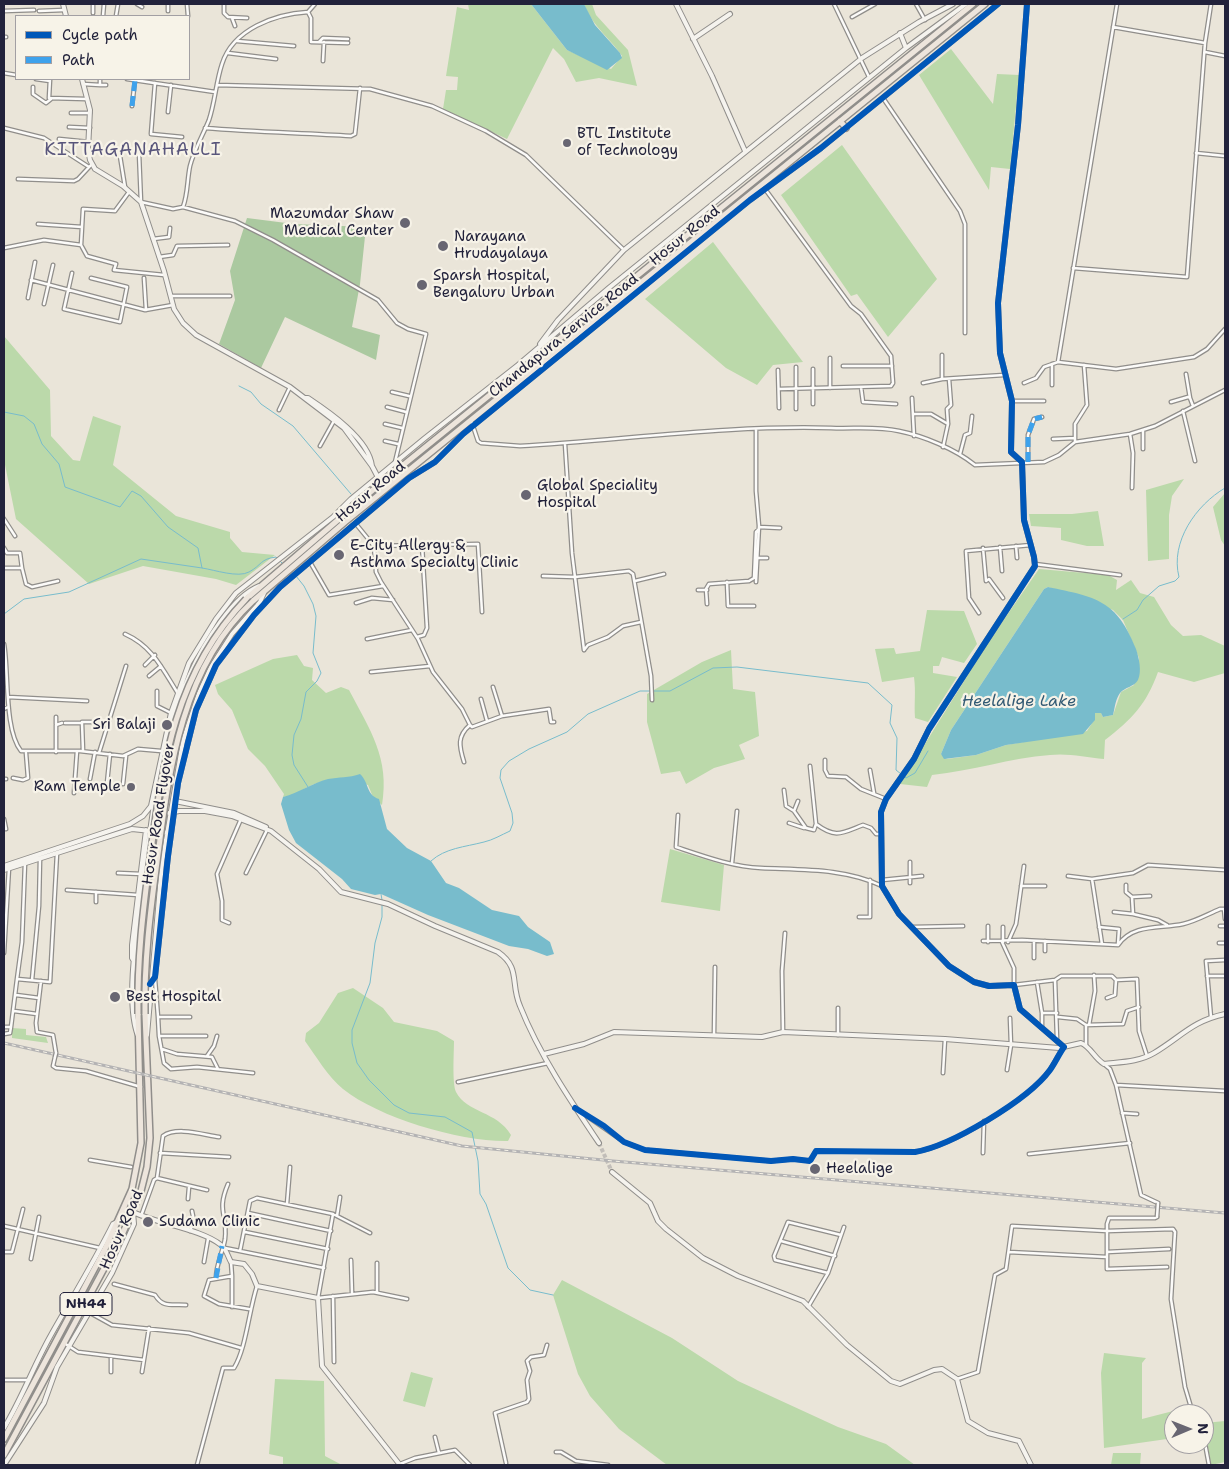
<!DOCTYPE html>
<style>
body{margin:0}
#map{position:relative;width:1229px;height:1469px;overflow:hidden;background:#eae5d9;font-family:"Shantell Sans",sans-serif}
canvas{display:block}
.frame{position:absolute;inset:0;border:5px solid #22223b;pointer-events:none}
.legend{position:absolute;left:15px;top:15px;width:175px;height:65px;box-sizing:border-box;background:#f7f3e8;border:1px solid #a29fa3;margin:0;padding:6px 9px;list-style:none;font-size:15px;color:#22223b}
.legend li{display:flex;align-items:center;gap:10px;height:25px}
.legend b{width:25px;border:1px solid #a29fa3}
.north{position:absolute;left:1164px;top:1404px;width:50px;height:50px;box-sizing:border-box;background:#f7f3e8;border:1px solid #a29fa3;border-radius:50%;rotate:89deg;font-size:14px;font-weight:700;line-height:20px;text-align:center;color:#22223b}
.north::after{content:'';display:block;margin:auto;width:18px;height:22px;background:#686672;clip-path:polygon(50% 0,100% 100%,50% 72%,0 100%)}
</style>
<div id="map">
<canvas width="1229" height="1469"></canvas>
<div class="frame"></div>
<ul class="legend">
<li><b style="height:6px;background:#0057b8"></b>Cycle path</li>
<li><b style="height:6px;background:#3ea2ec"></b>Path</li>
</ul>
<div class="north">N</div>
</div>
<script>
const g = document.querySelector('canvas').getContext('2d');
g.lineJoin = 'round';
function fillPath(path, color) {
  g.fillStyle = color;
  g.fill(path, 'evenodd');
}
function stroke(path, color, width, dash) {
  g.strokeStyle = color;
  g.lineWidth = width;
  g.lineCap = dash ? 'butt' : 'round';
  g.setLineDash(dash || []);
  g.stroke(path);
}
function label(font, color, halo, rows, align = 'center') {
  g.font = font + ' "Shantell Sans",sans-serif';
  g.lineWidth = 4.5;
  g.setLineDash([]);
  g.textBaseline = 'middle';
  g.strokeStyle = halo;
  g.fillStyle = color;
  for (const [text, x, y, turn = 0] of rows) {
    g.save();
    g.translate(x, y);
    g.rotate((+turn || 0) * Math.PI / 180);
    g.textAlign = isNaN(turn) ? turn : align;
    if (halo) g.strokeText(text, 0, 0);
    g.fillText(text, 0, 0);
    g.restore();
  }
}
fillPath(new Path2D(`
 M468,4H531L567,50L611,69L622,56C609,37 593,27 584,4H592L596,15L628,50L637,86L599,78L576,82L564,59L553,48L507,139L443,109L446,90H457L458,77L446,76L457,7L469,10Z
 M951,49L993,104L997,74L1019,75L1010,169L991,167L989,190L919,75Z
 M842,145L937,279L888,337L857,294L851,296L781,195Z
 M713,242L803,362L773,365L757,385L726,368L645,299Z
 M4,336L50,390L51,436L73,460L80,461L93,416L121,426L113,465L176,516L230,532V538L242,552L275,555L236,585L216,579L143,566L89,584L16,519L4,460Z
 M1184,479L1172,496L1169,515V559L1148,561L1146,490Z
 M1225,493V546L1221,540L1213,507Z
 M1098,511L1104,546H1087L1061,540V528L1031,526L1029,514H1072Z
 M1039,569L1108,575L1117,580L1116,590L1131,580L1140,593L1154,597L1171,625L1183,636L1201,635L1225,646V673L1194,682L1158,672C1146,705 1132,719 1105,740L1104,759C1086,757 1067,753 1050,755C1010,758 972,771 932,775L927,787L900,784L989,641ZM1048,587L1113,610L1123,620L1139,658L1134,685L1121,692L1113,715L1103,717L1101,713H1095L1094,720L1087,731L1006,745L976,755L947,759L941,754L951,730L1044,589Z
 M927,610L964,611L977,644L964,663L942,657L939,666H933V673L957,677L928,722L915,718C914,703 916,692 914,677L882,682L875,649L894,648L896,654L920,651Z
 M731,650L733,689L755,692L759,736L739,745L745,759L714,768L686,784L680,771L661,774L647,722V694L702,662Z
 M297,655L304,666L313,668L312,680L326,693L341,687L349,690C370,730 390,758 382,805L373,797L368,785C345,778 330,776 308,787C296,793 297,796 283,797L284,794L265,766L248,749L232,710L218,694L215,685L273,659Z
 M670,849L724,865L720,911L661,902Z
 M353,988L383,1008L394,1022L437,1031L454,1041C454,1052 452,1083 456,1092C467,1113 497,1111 511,1135L508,1141C461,1142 379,1118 343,1089C328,1077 316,1056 305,1041L306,1033L319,1023L338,993Z
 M12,1028L26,1029V1035L46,1037L48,1043L12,1038Z
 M562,1280L672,1338L738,1381L838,1427L886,1444L915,1465H667L619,1429L590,1396L578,1374L553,1295Z
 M1104,1353L1146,1358L1142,1363V1419L1181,1409L1183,1414H1174V1438L1104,1448L1101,1373Z
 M411,1372L433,1378L425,1407L403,1401Z
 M275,1379L324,1381L325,1456L342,1465H283V1457L269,1454Z
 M1225,1421V1462L1211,1465L1204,1423Z
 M1113,1453H1141L1140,1465H1111Z`), '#bbd9aa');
fillPath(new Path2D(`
 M247,218L294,224L366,227L360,284L352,327L380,335L376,360L285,317L261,368L219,344L235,300L230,271Z`), '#abc9a0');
fillPath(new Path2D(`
 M531,4H584L595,25L620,53L622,58L607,70L567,50Z
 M1048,587C1096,597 1117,600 1136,649C1139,658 1142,671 1138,680C1134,687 1125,687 1120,693C1115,700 1115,708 1113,715L1103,717L1101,713H1095V720L1083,734L1006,745L976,755L944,759L941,754L951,730L1044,589Z
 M360,774C369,782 366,795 379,799L387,829L407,848L431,861L446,883L459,888L492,910L519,916L528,927L550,942L554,954L547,956L528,949L509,946L428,915L381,894L375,895L351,889L342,879L296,843L289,830L281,804L283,797C299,793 312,783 328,779C339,777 349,778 360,774Z`), '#78bccc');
stroke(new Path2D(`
 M239,386L251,392L261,404L293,426L351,494
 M4,412L24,416L34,424L42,444L59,464L65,487L120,507L132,491L141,496L168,527L198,548L202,568C215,570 238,578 249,572C262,565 260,559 276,557L283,564
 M292,571L304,586L313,604L316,616L313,653L321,673L317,681L306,692L301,719L294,735L292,755L294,765L308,787
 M4,614L24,599L69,592L141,559L202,568
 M1123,619L1137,610L1143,600L1159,586L1175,581L1179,577C1170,542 1196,505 1225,488
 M431,861C445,848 465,847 484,842C493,840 501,835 510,831L513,823L512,813L500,778L501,770L509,761L529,749L567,732L588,714L640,691H670L713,668L737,667L868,683L892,705L890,723L897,738L896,770L906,778L915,773L928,751
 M381,894L382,900
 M382,904V917L375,943L370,983L352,1030V1043L357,1063L369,1080L394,1105L409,1113L445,1117L472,1132L478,1161L480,1194L486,1204L508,1268L530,1290L553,1295`), '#78bccc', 1);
stroke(new Path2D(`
 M599,1143L612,1172`), '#c2beb9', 4, [4, 2]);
const street = new Path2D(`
 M93,4V13
 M137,4L142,7
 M168,4V11
 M187,4L188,16
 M224,4V13L228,17L247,18
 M834,4L869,77
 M916,4L925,20
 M4,11L34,10
 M39,11L64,10
 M308,12L311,18V42L348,43
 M103,16L104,4
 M116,16L118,4
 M852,17L875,4
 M232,18L235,26
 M1113,27L1205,43
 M4,37H6
 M237,41L294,46
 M319,42L323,38L348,39
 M1205,52L1225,56
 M228,53L276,59
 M323,61L324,42
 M4,73L16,75
 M36,79L50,81
 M50,79L49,98L86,99
 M127,79L215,92
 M155,83L151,134L182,137
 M83,84L100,85V79
 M100,85H106
 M217,85L370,89L432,106L486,131L526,155L624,250
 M33,87V94L46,103L51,99
 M883,98L960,211L965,224V333
 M132,106L135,80
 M168,112L171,85
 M71,113H90
 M69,127L90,128
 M4,128L44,138L89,167
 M205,128C254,132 303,133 351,136L355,134L360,88
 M59,139L89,142
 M139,153L141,202L173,209L183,207C188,194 187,180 190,166C194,150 203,135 209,120C215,102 216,82 222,64C233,29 275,14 308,12L315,4
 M1196,153L1225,156
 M120,156L125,187
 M18,179L74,181L78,179L92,164
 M765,189L851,306L861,314L891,356L893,383L891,386L779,389
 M183,207L235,221L273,240L378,300L397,323L408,329L426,334L395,462
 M38,224L82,227L81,245L87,256L116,264L114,270L164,275
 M82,227L83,209L115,211L129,192
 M153,239L169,237L170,228
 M4,248L44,240L81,245
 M159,257L173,255L177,246L228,245
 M1073,268L1187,277L1205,43L1211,4
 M72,273L64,309L120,322L127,287L91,278
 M144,278L146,310
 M31,280L145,310L173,305
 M171,296H230
 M28,298L35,262
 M44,304L53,265
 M1058,362L1117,4
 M1052,364V385
 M843,366H892
 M778,370L779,408
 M1186,374L1190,398
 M942,379V355
 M923,383L942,379L1004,375
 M1024,383L1036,378L1044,367L1058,362L1116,369L1194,357L1207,349L1225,329
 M861,387L863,402L896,404
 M830,388V358
 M392,392L409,396
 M912,398L914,436
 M1012,401H1044
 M1171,402L1188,397L1190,398L1193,406
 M813,404V369
 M387,407L406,412
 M796,409V367
 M279,410L290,387
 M1183,411L1195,461
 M913,414H931L948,424
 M471,420L478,441L481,443L520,446C624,440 727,425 831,428C854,429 876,426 899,431C924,436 955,449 975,465L1044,462L1059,455L1075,442L1130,434L1155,426L1225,390
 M385,424L402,428
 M756,429V491L759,526L756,582
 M1143,430V449
 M1130,434L1133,453L1132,488
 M1053,439L1075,438
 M385,441L398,444
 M1075,442V424L1087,405L1084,365
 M565,444L572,553L584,650
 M320,446L335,419
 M943,447L948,424L947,409L951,405L949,379
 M960,454L965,435L970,433L972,416
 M1028,462V435L1034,419L1042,417
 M4,519L15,536
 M356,524L374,546L376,572L381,582L418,639L433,672L462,709L470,725
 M759,527L780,528
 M374,546L478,544L482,612
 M1016,546L1017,558
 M1000,547L1002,571
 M4,548L7,553H20L22,568
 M983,548L986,581L989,579L1003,598
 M757,558H767
 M310,562L329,595L383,586
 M1035,564L1120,575
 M4,568H22L26,584L32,587L58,581
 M543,576L575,577L629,571L633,574L651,676L652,700
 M635,581L664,574
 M727,582L728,606H754
 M698,590H707
 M356,603L372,598L393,600
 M707,604L706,589L709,584L749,581L754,578L756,532L759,529
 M979,613L969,598L966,551L1031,545
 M125,634C152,646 162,668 177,692
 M417,637L424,635L427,628L422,545
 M367,639L412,630
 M4,644C9,672 4,730 21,751H80L123,756L138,749L161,751
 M584,650L588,645L608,637L623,626L641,622
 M145,665L155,655
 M371,672L430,666
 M149,676L161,666
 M157,691V706L171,713
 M8,697L87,701
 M481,699L487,721
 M4,709L8,707
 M502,716L549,709L551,722H554
 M56,717V724
 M82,722H91
 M65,723H82L83,751
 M56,752V725L62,723
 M99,753L126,666
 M825,760V770L828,776L846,777L861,789L886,799
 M464,762C459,746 457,736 470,725L472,727L502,716L493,687
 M810,766L816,824C836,839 842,833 863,825L871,828L876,834H881
 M870,770L874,793
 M13,778L23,780L28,778L26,753
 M4,779H6
 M90,779L95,752
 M107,783L110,754
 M123,784L126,756
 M784,790L786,806L794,811L806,828L814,830L816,824
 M74,793L77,751
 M794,811L798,801
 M678,815L676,847C703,856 733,867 761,868C801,870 845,868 882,886
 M4,819L6,829H4
 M789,823L804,828
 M910,862V883
 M732,863L737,811
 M118,873L142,874
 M246,873L267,830
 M1068,876L1092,879L1102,944
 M1092,879L1133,873L1148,865L1225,870
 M882,880L922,876
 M1126,885V892L1132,897L1133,914L1158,920L1167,925
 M1021,886H1045
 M67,890L138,895
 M1132,897L1150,896
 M96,902V892
 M1224,909L1225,919
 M1114,912L1133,914
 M859,917H870V880
 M229,923L222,920V901L217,874L241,819
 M988,926V942
 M1220,926H1225
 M913,927L963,926
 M1003,927V942
 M1099,927L1119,929L1118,944
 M983,941L1022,940L1118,945C1133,923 1161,929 1183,924C1196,921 1208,914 1220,909H1225
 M1034,941V958
 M1045,941V951
 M1002,942L1014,968V985L1055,980L1061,976H1112L1116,980L1137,979L1139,1031L1147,1056
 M1008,942L1016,924L1024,866
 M1219,943H1225
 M4,953L9,868
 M1207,976H1225
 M17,979L22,942L25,863
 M155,979L158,1017H190
 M32,980L39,906L40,858
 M1055,980L1057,1039
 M41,981L36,1023L37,1032L53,1035L56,1053
 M1037,982L1042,1013H1057
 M16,995L39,998
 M1107,998L1115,995L1116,980
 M838,1008V1035
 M14,1011L37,1014
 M158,1017L159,1036H206
 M1058,1017L1077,1019L1086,1025L1123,1024L1127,1011L1139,1007
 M1211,1017L1206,961L1225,960
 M1089,1025L1095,991L1094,975
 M4,1027H11L17,979L50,982L57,853
 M1042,1027V1013
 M783,1032L782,971L785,933
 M4,1034L10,1033L11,1027
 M714,1035L715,967
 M159,1036L164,1063L171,1069L197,1067L253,1073
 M1086,1045V1025
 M162,1049L177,1054L212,1057L218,1069
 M207,1056L214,1046L217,1036
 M55,1057L53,1066L56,1068L86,1071L141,1087
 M1104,1064L1110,1069L1116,1085L1141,1195L1158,1203
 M1007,1070L1011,1045L1010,1018
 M943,1073L945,1039
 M458,1082L548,1063
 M1116,1085L1225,1091
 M578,1110L624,1142L645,1150L771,1161L793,1159L810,1161L816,1151L915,1152C952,1146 1026,1101 1049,1071C1054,1064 1058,1055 1063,1048
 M1122,1113L1137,1114
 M160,1153L229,1157
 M983,1153L984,1121
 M1029,1154L1130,1143
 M90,1160L131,1167
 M157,1178L163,1136C177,1126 204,1135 219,1137
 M188,1199L189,1187
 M287,1204L290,1167
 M248,1213L331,1231
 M333,1214L318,1298L373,1292L407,1299
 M141,1216L154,1180L157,1178L207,1190
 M337,1216L340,1197
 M1157,1217L1155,1218H1109L1107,1224V1269L1167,1267
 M4,1226L100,1248
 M190,1231L194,1221L192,1211
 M245,1232L328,1249
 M781,1241L835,1256
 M225,1248L324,1268
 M240,1251L250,1201L257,1198L333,1214L370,1233
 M4,1252H12L23,1209
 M1009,1252L1107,1257
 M1107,1252L1169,1249
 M31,1259L39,1217
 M351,1260L352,1293
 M204,1262L208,1239
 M231,1262L232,1276L209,1280L204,1296L219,1304L249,1309
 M828,1273L775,1260L774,1256L788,1222L841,1235
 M232,1276V1307
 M216,1278C216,1264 223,1252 225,1239C228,1214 216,1212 228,1184
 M114,1284L155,1295C163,1308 171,1304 186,1305
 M377,1292V1263
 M333,1296L334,1362
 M808,1307L828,1273L844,1227
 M83,1309L112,1325L189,1333L241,1348
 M64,1343L78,1352L144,1360
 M111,1372V1356
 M142,1372L149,1328
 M957,1379L978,1372L995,1275L1006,1269L1012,1226L1107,1231L1173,1229L1175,1232L1171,1299L1185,1387L1193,1414
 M4,1380H29
 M435,1437L439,1453
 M1204,1438L1209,1465
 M556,1452H561L576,1461L608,1465
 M506,1463L495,1413L527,1402L529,1399L527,1380L530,1371L527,1361L531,1357L544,1355L547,1345
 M400,1464L415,1458L455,1450L470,1465
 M197,1465L223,1368H234C246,1349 249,1310 257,1286`);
const secondary = new Path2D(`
 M63,4L66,16
 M676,4L712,76L745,151
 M1027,4L1018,125L998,303L1000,353L1012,401L1011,452L1022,462L1024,520L1034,557L1035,566L929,729L914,759L886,799L881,812L882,886L899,914L949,966L974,982L989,986L1014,985L1020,1009L1064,1047
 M900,33L906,48
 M693,39L730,14
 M82,79L90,110L88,150L90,160L95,169L123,186L141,202L164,271L174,309L183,323L196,335L290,387L344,428L372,466L381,483
 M540,344L558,320L624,250L862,58L919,22L953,4
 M305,398H308C329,412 369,439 372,466
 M175,801L234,813L266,827
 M169,813L179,811H205L232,816L271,831L319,869L341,892L388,904L435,926L498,952C521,968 510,983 520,1006C539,1054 570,1100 599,1143
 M4,866L130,824L143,816L151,806L171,713L189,663L216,619L236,593L333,517L351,499L425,438L518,365L610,287L906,48L966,4
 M4,870L132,829L169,833
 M135,963L132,958V945L146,830
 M150,984L155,977L168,856L178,783L196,710L216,665L254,615L280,587L409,478L435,462L463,434L750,200L821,148L998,4
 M147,1035L162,863L183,741L199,693L211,667L232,634L260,602L264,593
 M138,1036C125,1002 137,931 142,894C154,800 163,699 221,621C231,607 244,592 259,586
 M544,1054L584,1044L614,1032L762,1037L783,1032L945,1039L1059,1048L1081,1043C1091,1047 1094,1058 1104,1064C1121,1062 1139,1062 1154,1053C1181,1037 1192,1021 1225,1014
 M612,1172L650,1203L658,1221L666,1229L703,1258L738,1276L803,1301L847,1345L891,1381L900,1384L934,1370L942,1369L957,1379L968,1421L988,1433L1019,1441L1031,1465
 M4,1428C22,1398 34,1365 51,1335C72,1298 94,1262 113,1224L117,1222
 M4,1465L44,1403L57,1367L112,1273L134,1224L133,1212C158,1224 201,1229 221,1245C226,1248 228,1257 231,1262L244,1264L252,1274L257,1286L318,1298L322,1366L400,1465`);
const highway = new Path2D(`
 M840,121L846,128
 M246,599L381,483L973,4
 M253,601L345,522L985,4
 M4,1439L105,1249L132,1189L141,1143L138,1014
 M4,1455L122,1235L141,1191L147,1167L150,1138L145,1014`);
stroke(street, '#908e8b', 5);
stroke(secondary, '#908e8b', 6);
stroke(highway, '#908e8b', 8);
stroke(street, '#fcfbf9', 2.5);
stroke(secondary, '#f5f3ee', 4);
stroke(highway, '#ede5dc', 5);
const rail = new Path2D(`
 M4,1043L462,1146L613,1161L1225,1213`);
stroke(rail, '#b4b3b4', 3);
stroke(rail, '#f7f3e8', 1, [4]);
const streetBridge = new Path2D(`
 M55,1057L56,1053
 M1157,1217L1158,1203`);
const highwayBridge = new Path2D(`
 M138,1014C137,961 143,910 150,858C163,761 175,673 246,599
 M145,1014C144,963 150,913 157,862C169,770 181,668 253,601`);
stroke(streetBridge, '#908e8b', 5, []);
stroke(highwayBridge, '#908e8b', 8, []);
stroke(streetBridge, '#fcfbf9', 2.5);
stroke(highwayBridge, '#ede5dc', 5);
stroke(new Path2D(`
 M132,106L135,80
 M1028,462V435L1034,419L1042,417
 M216,1278L222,1246`), '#3ea2ec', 5, [10, 5]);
stroke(new Path2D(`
 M150,984L155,977L168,856L178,783L196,710L216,665L254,615L280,587L409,478L435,462L463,434L750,200L821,148L998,4
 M575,1108L604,1126L624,1142L645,1150L771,1161L793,1159L810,1161L816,1151L915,1152C951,1146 1028,1100 1050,1070C1055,1063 1059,1054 1064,1047L1020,1009L1014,985L989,986L974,982L949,966L899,914L882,886L881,812L886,799L914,759L929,729L1035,566L1034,557L1024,520L1022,462L1011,452L1012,401L1000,353L998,303L1018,125L1027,4`), '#0057b8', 6);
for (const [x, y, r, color] of [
 [567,143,5,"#686672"],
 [405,223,6,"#686672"],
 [443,246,6,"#686672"],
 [422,285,6,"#686672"],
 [526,495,6,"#686672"],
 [339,555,6,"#686672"],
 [167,725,6,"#686672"],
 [131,787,5,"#686672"],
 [115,997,6,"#686672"],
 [815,1169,6,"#686672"],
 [148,1222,6,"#686672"]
]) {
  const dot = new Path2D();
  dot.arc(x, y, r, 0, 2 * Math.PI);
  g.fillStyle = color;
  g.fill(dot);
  stroke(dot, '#f7f3e8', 2);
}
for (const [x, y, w] of [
 [86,1304,52]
]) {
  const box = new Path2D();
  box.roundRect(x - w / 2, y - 11.5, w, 23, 4);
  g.fillStyle = '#f7f3e8';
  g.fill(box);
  stroke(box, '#22223b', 1);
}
label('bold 14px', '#22223b', null, [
 ["NH44",86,1304]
]);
label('15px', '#22223b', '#f7f3e8', [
 ["BTL Institute",577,134],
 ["of Technology",577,151],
 ["Mazumdar Shaw",394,214,"right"],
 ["Medical Center",394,231,"right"],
 ["Narayana",454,237],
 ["Hrudayalaya",454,254],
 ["Sparsh Hospital,",433,276],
 ["Bengaluru Urban",433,293],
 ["Global Speciality",537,486],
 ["Hospital",537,503],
 ["E-City Allergy &",350,546],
 ["Asthma Specialty Clinic",350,563],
 ["Sri Balaji",156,725,"right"],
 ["Ram Temple",121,787,"right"],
 ["Best Hospital",126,997],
 ["Heelalige",826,1169],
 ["Sudama Clinic",159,1222]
], 'left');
label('15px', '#22223b', '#f7f3e8', [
 ["Hosur Road",685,236,-39],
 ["Chandapura Service Road",564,336,-39],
 ["Hosur Road",371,492,-40],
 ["Hosur Road Flyover",159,814,-81],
 ["Hosur Road",122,1230,-66]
]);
label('italic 16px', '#315973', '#f7f3e8', [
 ["Heelalige Lake",1019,702]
]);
g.letterSpacing = '1px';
label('18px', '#58557b', '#f7f3e8', [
 ["KITTAGANAHALLI",133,150]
]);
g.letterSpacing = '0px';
</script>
